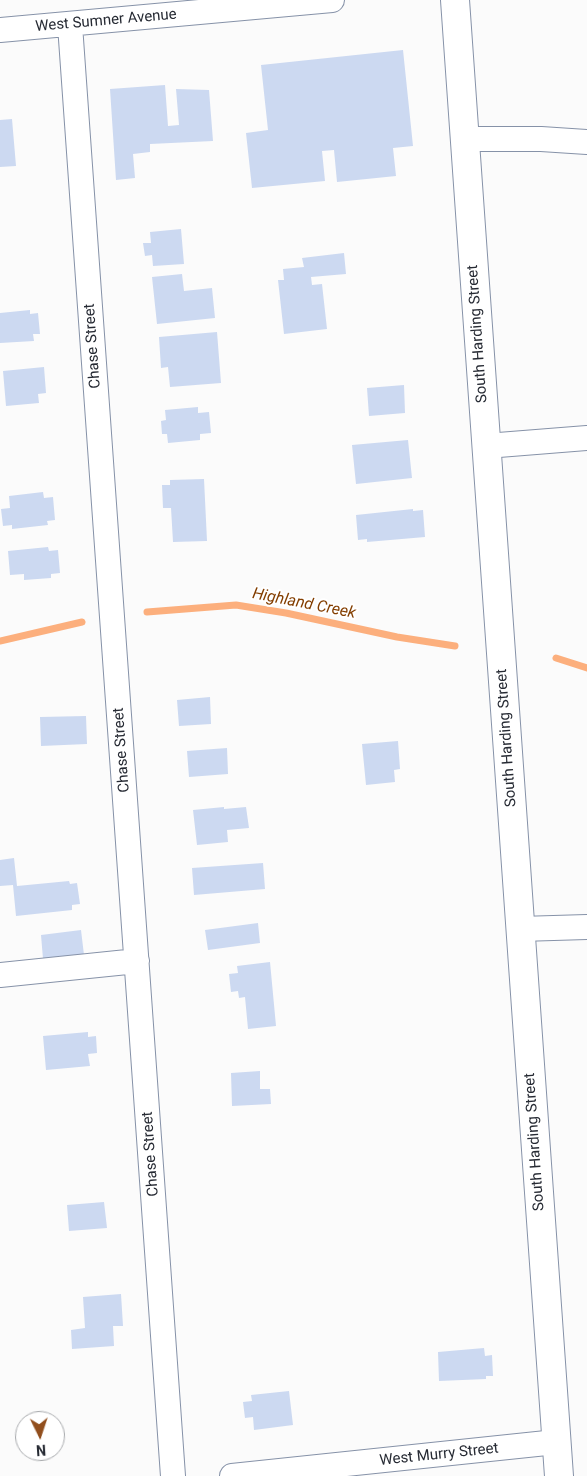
<!DOCTYPE html>
<style>
body{margin:0}
#map{position:relative;width:587px;height:1476px;overflow:hidden;background:#fbfbfb;font-family:Roboto,sans-serif}
canvas{display:block}
.north{position:absolute;left:15px;top:1411px;width:50px;height:50px;box-sizing:border-box;background:#fff;border:1px solid #a8aaad;border-radius:50%;rotate:176deg;font-size:14px;font-weight:700;line-height:20px;text-align:center;color:#262a33}
.north::after{content:'';display:block;margin:auto;width:18px;height:22px;background:#914e1d;clip-path:polygon(50% 0,100% 100%,50% 72%,0 100%)}
</style>
<div id="map">
<canvas width="587" height="1476"></canvas>
<div class="north">N</div>
</div>
<script>
const g = document.querySelector('canvas').getContext('2d');
g.lineJoin = 'round';
function stroke(path, color, width, dash) {
  g.strokeStyle = color;
  g.lineWidth = width;
  g.lineCap = dash ? 'butt' : 'round';
  g.setLineDash(dash || []);
  g.stroke(path);
}
function fillPath(path, color) {
  g.fillStyle = color;
  g.fill(path, 'evenodd');
}
function label(font, color, halo, rows, align = 'center') {
  g.font = font + ' Roboto,sans-serif';
  g.lineWidth = 4;
  g.setLineDash([]);
  g.textBaseline = 'middle';
  g.strokeStyle = halo;
  g.fillStyle = color;
  for (const [text, x, y, turn = 0] of rows) {
    g.save();
    g.translate(x, y);
    g.rotate((+turn || 0) * Math.PI / 180);
    g.textAlign = isNaN(turn) ? turn : align;
    if (halo) g.strokeText(text, 0, 0);
    g.fillText(text, 0, 0);
    g.restore();
  }
}
stroke(new Path2D(`
 M147,612L236,605L286,613L397,637L455,646
 M0,641L82,622
 M556,658L587,668`), '#fcaf7d', 7);
fillPath(new Path2D(`
 M403,50L413,146L393,148L396,176L337,182L334,150L322,151L325,181L252,188L246,133L268,130L261,65Z
 M165,85L168,126L179,125L176,89L209,90L213,141L150,144V152L133,154L135,178L116,180L110,89Z
 M12,119L16,166L0,167V120Z
 M181,229L184,264L153,266L152,255L145,256L143,243H151L150,232Z
 M344,253L346,274L311,277L312,285L322,284L327,329L284,334L278,280H284L283,269L304,267L302,258Z
 M182,274L184,291L212,288L215,318L157,324L152,277Z
 M30,310V314L38,313L40,334H33L34,341L0,343V313Z
 M217,332L221,383L170,387L168,367L161,368L159,337Z
 M44,367L46,393L38,394L39,403L6,406L3,371Z
 M404,385L405,413L369,416L367,388Z
 M198,407V413L209,412L211,433L200,434V440L168,443L167,434H162L161,421L166,420L165,410Z
 M408,440L412,478L356,484L352,445Z
 M204,479L207,541L173,542L171,508H163L162,485H170V480Z
 M43,492L44,498L53,497L55,520L47,521L48,525L12,529V525L3,526L1,509L10,508L9,496Z
 M413,509V511L423,510L425,537L367,542V539L358,540L356,515Z
 M48,547L49,551L58,550L60,573L51,574V578L24,580V574L10,575L8,551Z
 M210,697L211,724L179,726L177,700Z
 M86,716L87,744L41,746L40,717Z
 M398,741L400,769L394,770L395,782L366,785L362,744Z
 M227,748L228,774L189,777L187,751Z
 M224,807V809L246,807L249,828L227,830L228,842L197,845L193,810Z
 M14,858L17,886L69,881L70,884L77,883L80,904L72,905V910L16,916L13,885L0,886V860Z
 M263,863L265,889L194,895L192,868Z
 M258,923L260,943L208,950L205,930Z
 M81,930L84,955L43,959L41,935Z
 M270,962L276,1026L248,1029L245,997L239,998L238,991L231,992L229,974L238,973L237,966Z
 M88,1032V1037L96,1036L97,1053L88,1054L90,1066L46,1070L43,1036Z
 M260,1071V1089H270L271,1104L232,1106L231,1073Z
 M104,1202L107,1228L69,1231L67,1205Z
 M121,1294L123,1326H113L114,1346L72,1349L71,1330L85,1328L83,1297Z
 M484,1348L485,1356L492,1355L493,1376H486V1379L439,1381L438,1352Z
 M289,1391L293,1425L254,1430L253,1417L245,1418L243,1402L252,1401L251,1395Z`), '#ccd9f1');
const minor = new Path2D(`
 M70,25L173,1476
 M0,30L332,0
 M465,139H541L587,142
 M486,446L587,438
 M520,929L587,927
 M0,975L137,961
 M232,1476L556,1442`);
const major = new Path2D(`
 M455,0L559,1476`);
stroke(minor, '#8692a8', 26);
stroke(major, '#8692a8', 30);
stroke(minor, '#fff', 24);
stroke(major, '#fff', 28);
label('15px', '#262a33', '#fff', [
 ["West Sumner Avenue",106,21,-5],
 ["South Harding Street",478,334,-94],
 ["Chase Street",93,346,-94],
 ["South Harding Street",507,738,-94],
 ["Chase Street",122,750,-94],
 ["South Harding Street",535,1142,-94],
 ["Chase Street",151,1154,-94],
 ["West Murry Street",439,1455,-6]
]);
label('italic 16px', '#833e00', '#fff', [
 ["Highland Creek",304,604,11]
]);
</script>
